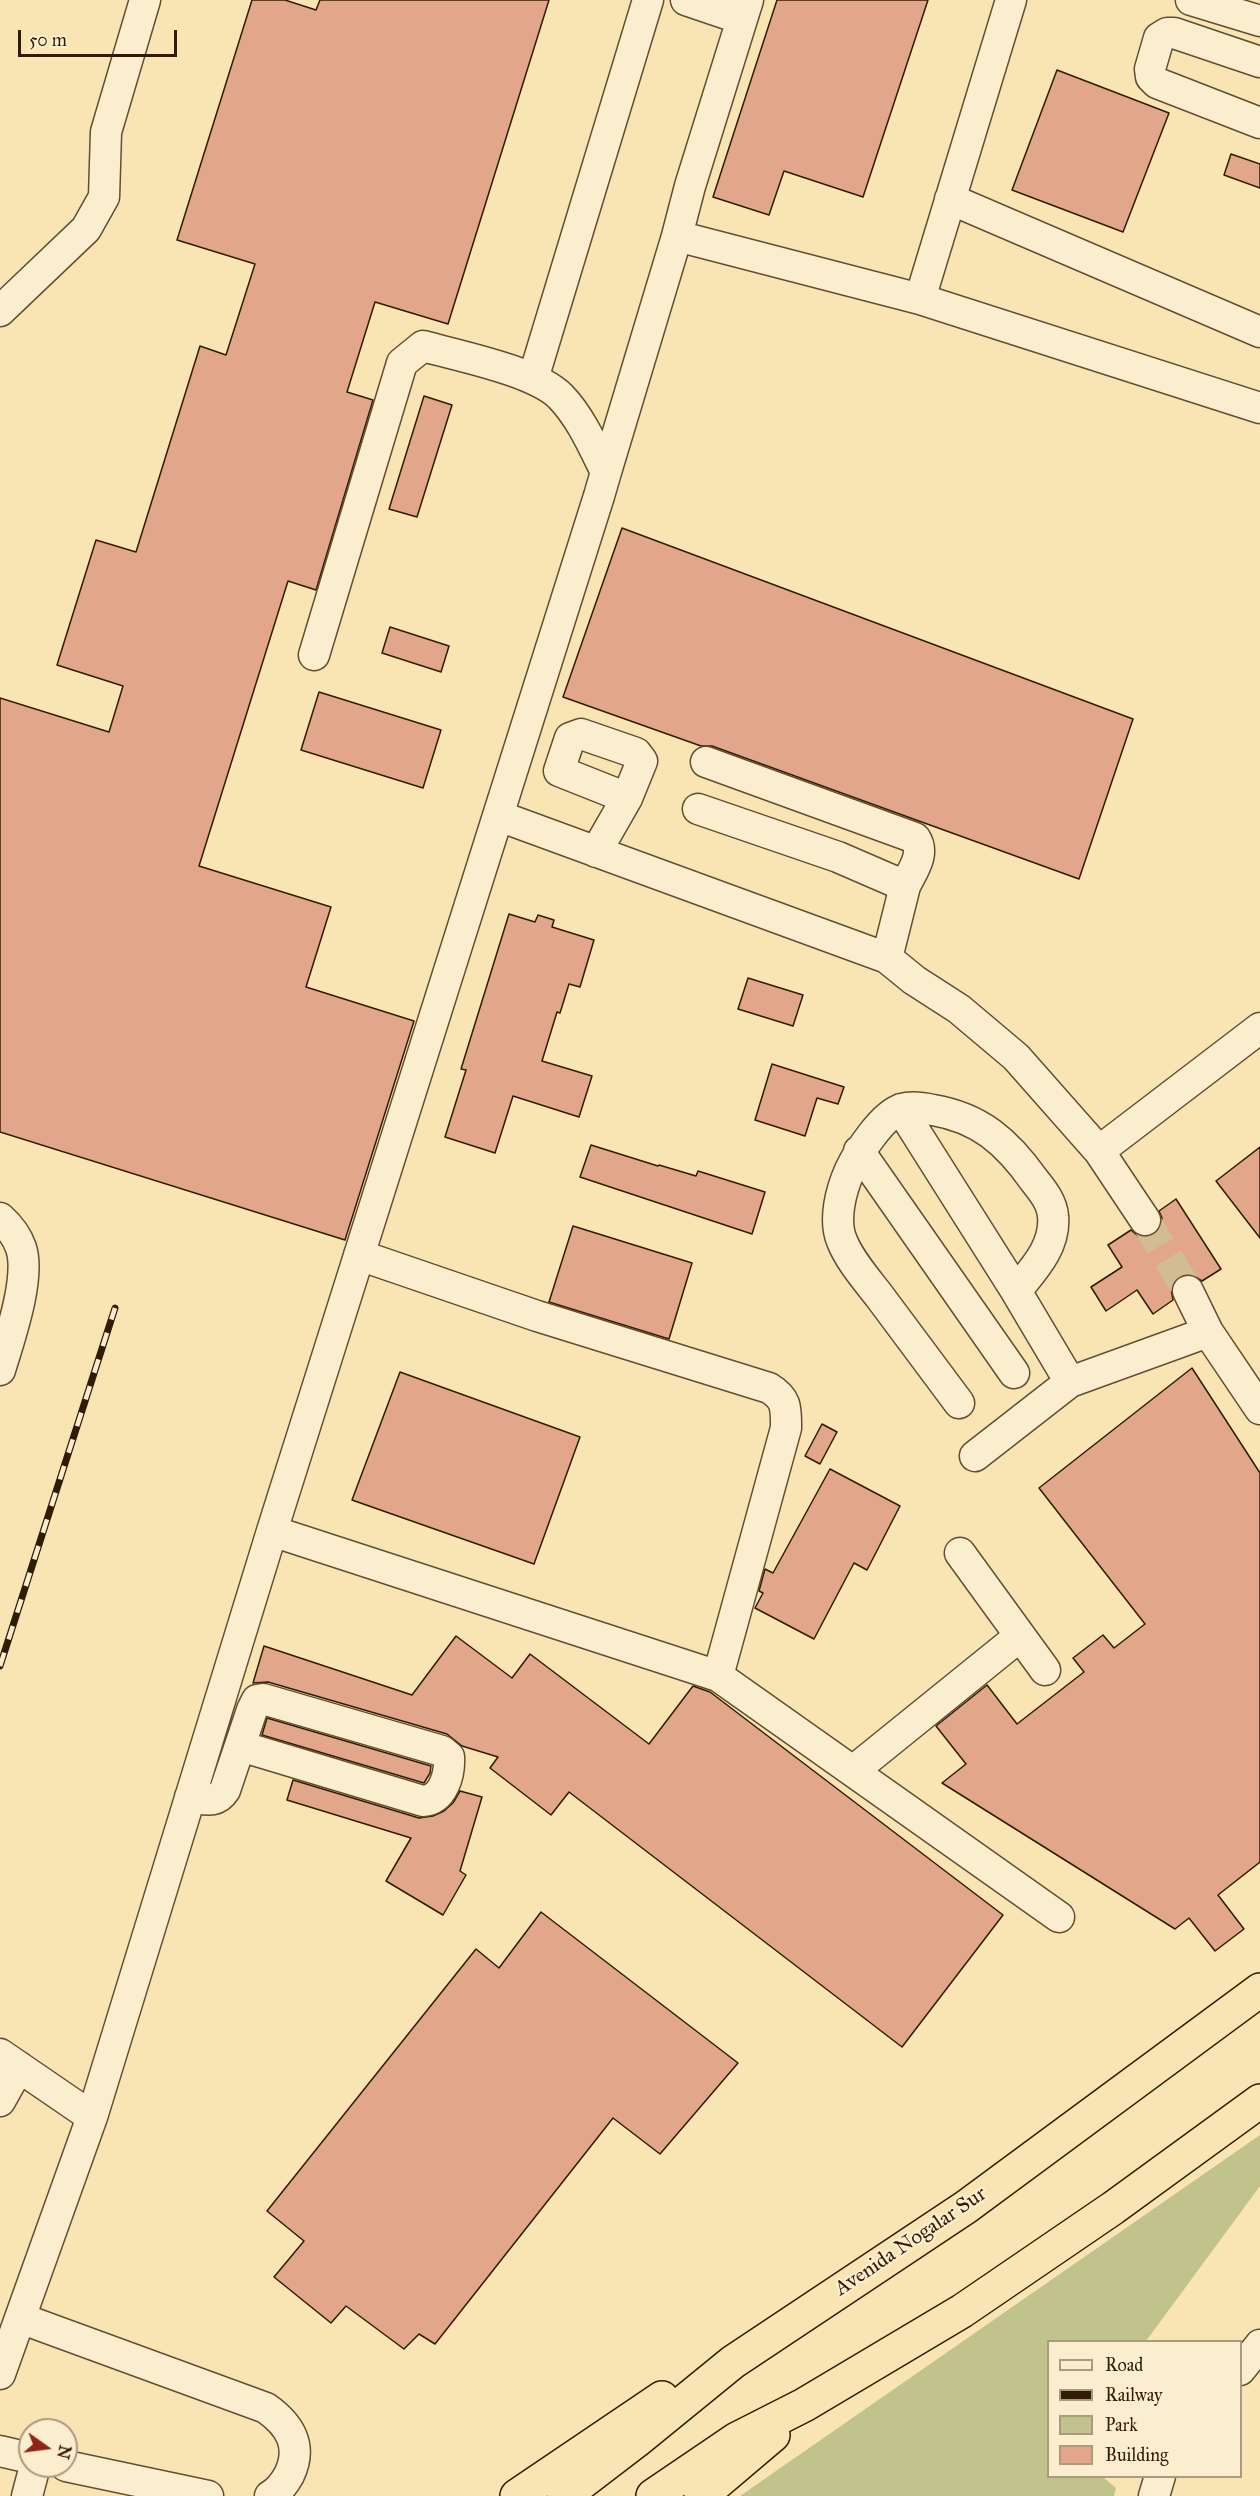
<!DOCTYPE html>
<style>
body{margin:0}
#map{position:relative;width:1260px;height:2496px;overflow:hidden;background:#f9e5b4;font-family:"IM FELL Great Primer",serif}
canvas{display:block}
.legend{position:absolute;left:1047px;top:2340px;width:195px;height:138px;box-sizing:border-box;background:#fbeece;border:2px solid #aa9a7e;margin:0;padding:8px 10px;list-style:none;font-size:18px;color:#301c05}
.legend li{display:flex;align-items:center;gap:12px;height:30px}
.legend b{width:30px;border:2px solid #aa9a7e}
.north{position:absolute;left:18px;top:2418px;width:60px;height:60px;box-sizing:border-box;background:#fbeece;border:2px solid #aa9a7e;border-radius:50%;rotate:104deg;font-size:16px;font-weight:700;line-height:24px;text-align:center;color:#301c05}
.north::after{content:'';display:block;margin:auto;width:21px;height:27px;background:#8f2418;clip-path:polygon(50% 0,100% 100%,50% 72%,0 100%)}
.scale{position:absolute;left:18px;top:30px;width:159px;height:27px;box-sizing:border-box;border:3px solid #301c05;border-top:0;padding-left:8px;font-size:18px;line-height:21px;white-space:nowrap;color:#301c05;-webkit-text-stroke:4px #fbeece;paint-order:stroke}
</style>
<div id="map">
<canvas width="1260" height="2496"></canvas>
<ul class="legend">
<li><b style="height:8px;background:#fbeece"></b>Road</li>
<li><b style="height:8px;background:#301c05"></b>Railway</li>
<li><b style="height:16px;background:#c0c38b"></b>Park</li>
<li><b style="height:16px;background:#e2a68b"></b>Building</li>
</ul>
<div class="north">N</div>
<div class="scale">50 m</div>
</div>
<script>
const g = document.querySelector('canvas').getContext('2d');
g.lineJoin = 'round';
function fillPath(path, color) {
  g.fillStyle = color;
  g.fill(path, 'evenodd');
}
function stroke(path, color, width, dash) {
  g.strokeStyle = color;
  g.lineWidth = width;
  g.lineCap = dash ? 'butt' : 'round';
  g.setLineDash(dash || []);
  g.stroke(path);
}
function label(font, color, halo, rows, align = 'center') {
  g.font = font + ' "IM FELL Great Primer",serif';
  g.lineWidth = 4.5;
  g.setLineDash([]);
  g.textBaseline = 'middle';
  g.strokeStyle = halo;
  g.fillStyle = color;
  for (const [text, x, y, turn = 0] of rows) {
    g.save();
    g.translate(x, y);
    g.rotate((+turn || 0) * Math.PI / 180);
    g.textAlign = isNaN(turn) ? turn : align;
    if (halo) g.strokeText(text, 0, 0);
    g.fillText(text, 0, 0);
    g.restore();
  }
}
fillPath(new Path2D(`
 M1260,2135V2186L1146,2341L1048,2342V2476L1103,2477L1116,2488L1114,2496H740Z`), '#c0c38b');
const building = new Path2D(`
 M252,0H285L316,10L320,0H549L448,324L375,302L347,392L373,400L316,590L288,581L199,866L331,907L306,987L414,1021L345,1240L0,1132V698L109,732L123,686L57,665L96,540L136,552L200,346L226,355L255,264L177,240Z
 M777,0H928L863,197L784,171L769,215L713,197Z
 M1057,70L1169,113L1123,232L1012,190Z
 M1231,154L1260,164V188L1224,175Z
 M424,396L452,405L417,517L389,509Z
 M622,528L1133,719L1079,879L712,746H701L563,697Z
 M390,627L449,646L441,672L382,653Z
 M319,692L441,730L423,788L301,750Z
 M509,914L535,922L538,915L554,920L552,927L594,940L580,987L569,984L560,1013L557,1012L542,1061L592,1076L579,1117L513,1096L495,1153L445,1137L466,1070L461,1069Z
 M748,978L803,995L793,1026L738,1009Z
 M772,1064L844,1087L838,1104L817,1098L805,1136L755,1120Z
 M591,1145L658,1166L659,1165L696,1176L698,1171L765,1192L752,1234L580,1177Z
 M1260,1147V1238L1216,1181Z
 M1176,1199L1221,1269L1202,1281L1190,1274L1180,1276L1173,1282L1171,1289L1173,1300L1153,1314L1137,1290L1106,1311L1091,1287L1122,1267L1108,1245L1131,1230L1138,1236L1147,1237L1154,1235L1161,1227L1162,1218L1159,1211Z
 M573,1226L692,1263L669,1339L549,1302Z
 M1192,1368L1260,1473V1862L1218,1895L1244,1929L1215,1951L1189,1918L1175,1929L942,1783L966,1764L936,1726L987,1685L1017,1724L1084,1672L1073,1658L1103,1635L1114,1648L1145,1624L1039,1488Z
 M400,1372L580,1437L534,1564L352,1500Z
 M822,1424L837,1432L820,1464L805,1456Z
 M830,1469L900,1506L867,1570L854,1563L814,1639L755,1608L763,1593L759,1591L765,1569L773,1573Z
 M456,1636L512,1678L530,1654L649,1744L693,1686L710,1692L1003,1915L902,2047L569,1792L551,1815L490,1768L498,1757L462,1746L447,1734L268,1682L253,1683L264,1646L412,1695Z
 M267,1718L431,1766L430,1773L424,1783L262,1735Z
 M293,1780L419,1818L433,1816L444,1811L453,1803L460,1791L482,1797L460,1871L466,1875L443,1915L386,1881L411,1838L287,1800Z
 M541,1912L738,2063L660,2154L613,2118L435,2344L419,2334L404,2349L346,2306L331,2323L274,2277L304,2241L267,2211L476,1949L499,1968Z`);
fillPath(building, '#e2a68b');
stroke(building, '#301c05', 1.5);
stroke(new Path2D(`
 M1145,1220L1188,1291`), '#d1bd91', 30, [30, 15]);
const minor = new Path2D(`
 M686,0L742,19
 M748,0L690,186L677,236L920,299L1260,408
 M1191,0L1260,21
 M1260,62L1174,33H1167L1159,38L1150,69L1151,77L1157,83L1260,123
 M950,199L1260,332
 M920,299L1011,0
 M0,311L86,229L104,197L106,132L145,0
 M533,379L648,0
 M606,472L677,236
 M706,762L915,838C926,854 912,871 905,886
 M698,809L838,857L905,886L887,958
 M499,816L887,958L914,980L959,1009L1016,1057L1099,1151L1145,1220
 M596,852L627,798L642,761L636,753L581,734L570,738L559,771L627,798
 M901,1109L1016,1291L1070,1382
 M859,1151L1014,1373
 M1099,1151L1260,1028
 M0,1218C9,1226 17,1236 21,1248C31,1278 9,1340 0,1370
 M1188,1291L1208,1332L1260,1409
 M959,1403C933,1368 906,1332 880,1297C867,1280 850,1261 842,1241C833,1220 841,1190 850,1170C858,1153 883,1114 902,1109C911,1106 924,1108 933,1110C980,1118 1007,1142 1034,1180C1042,1190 1052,1202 1053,1216C1056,1246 1034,1269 1016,1291
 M975,1456L1070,1382L1208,1332
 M272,1531L718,1676L786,1428C786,1408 787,1399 769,1388L537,1316L359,1255
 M960,1553L1045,1670
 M718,1676L1059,1917
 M853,1771L1020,1636
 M190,1797C205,1799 216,1804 225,1790L252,1710L257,1700L263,1699L442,1751L449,1757C450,1775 443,1800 423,1801L240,1746
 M0,2054L92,2117
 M0,2101L19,2067
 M20,2318L266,2408C290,2425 303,2446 289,2475C284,2484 279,2491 270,2496
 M1240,2370L1260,2345
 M0,2374L92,2117L272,1531L599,496L606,472C593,446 581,418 561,397C536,371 459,356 423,346L402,363L314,655
 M0,2451L30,2458
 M66,2466L208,2496
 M27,2496L35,2466
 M1154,2496L1160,2476`);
const highway = new Path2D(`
 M517,2496L662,2398
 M564,2496L636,2441L733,2362L966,2207L1260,1990
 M653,2496L737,2439L804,2405L962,2311L1113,2208L1260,2101
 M701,2496L773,2435`);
stroke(minor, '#624e31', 33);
stroke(highway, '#301c05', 36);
stroke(minor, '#fbeece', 30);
stroke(highway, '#f9e5b4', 33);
const rail = new Path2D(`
 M0,1666L115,1308`);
stroke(rail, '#301c05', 7);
stroke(rail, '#fbeece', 4.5, [14]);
label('21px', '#301c05', '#fbeece', [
 ["Avenida Nogalar Sur",911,2242,-34]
]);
</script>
